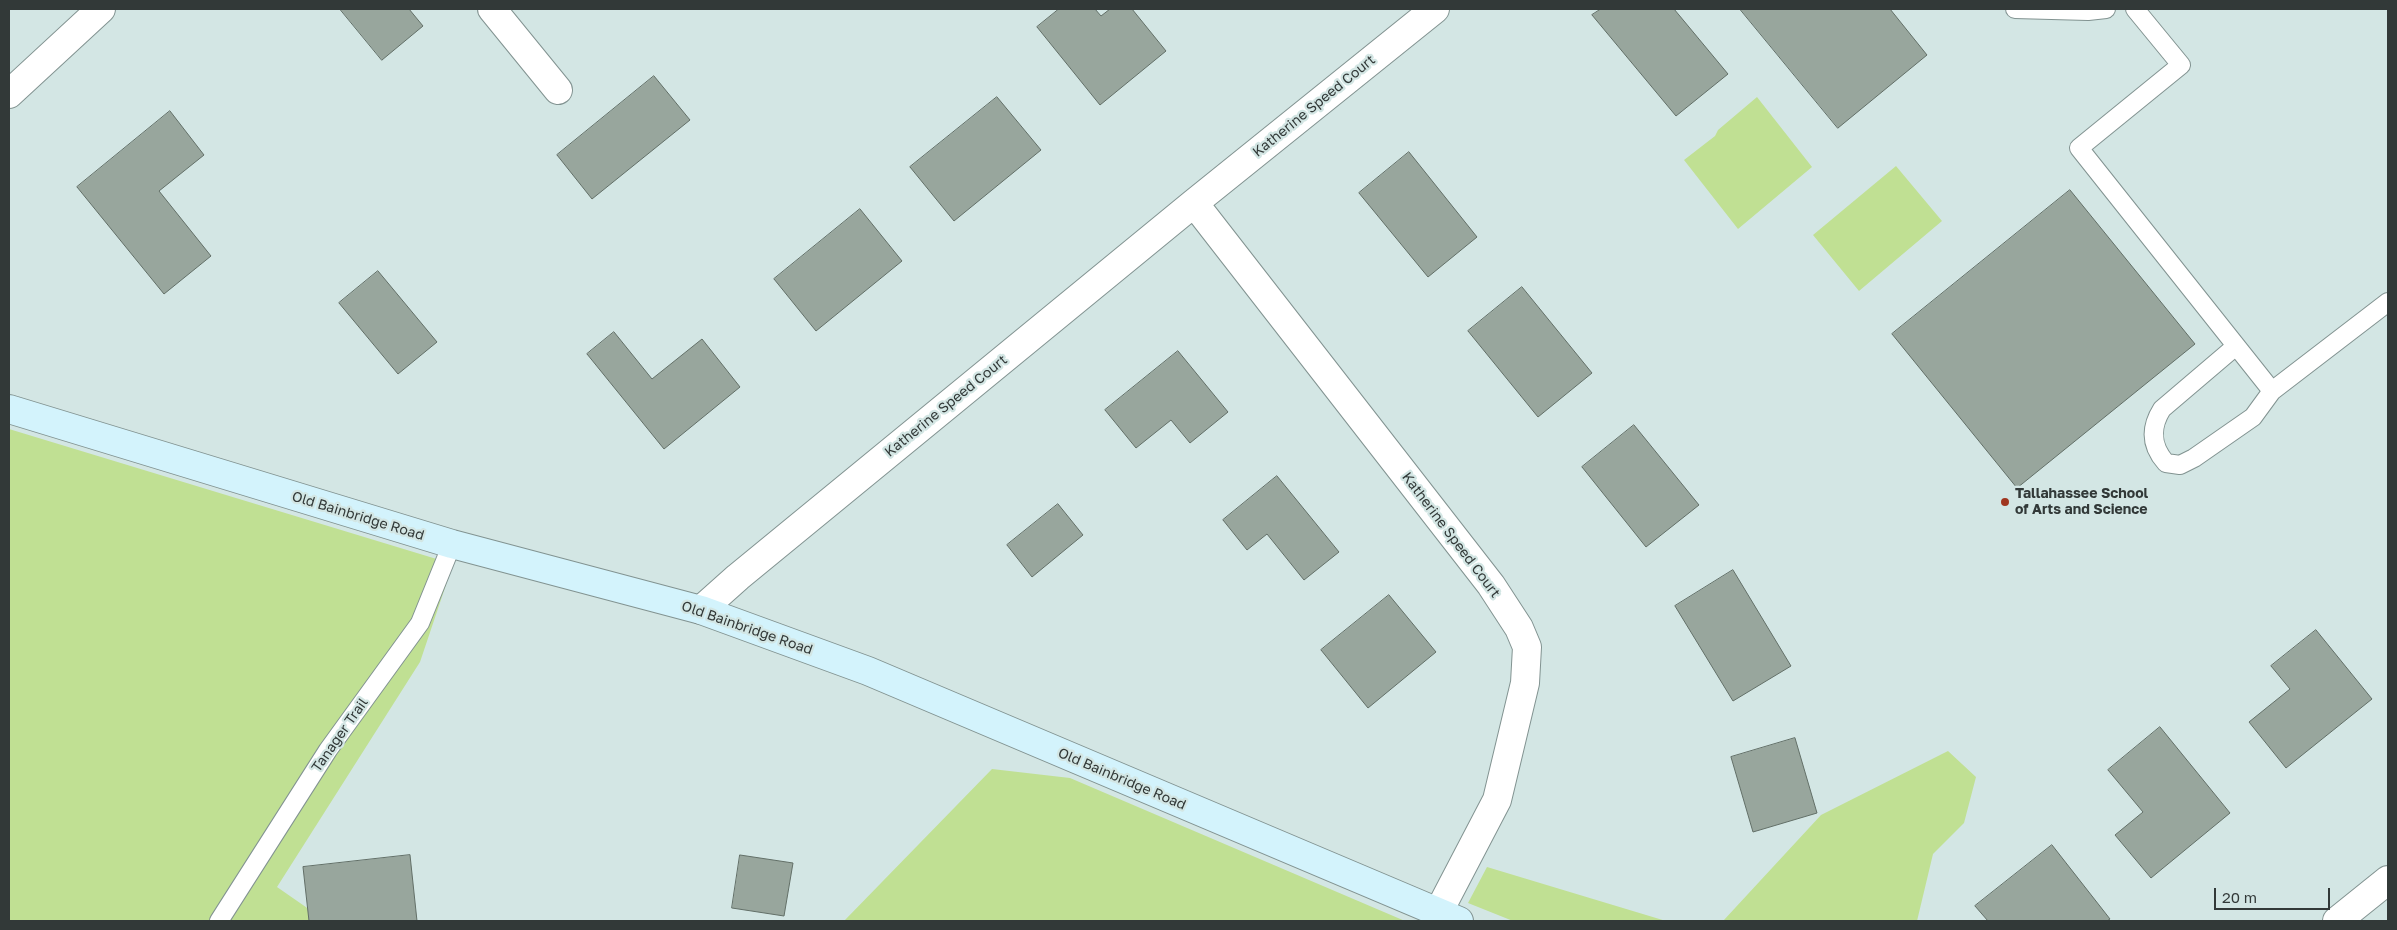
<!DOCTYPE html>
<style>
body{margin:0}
#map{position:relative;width:2397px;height:930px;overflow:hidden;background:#d3e6e4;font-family:"Golos Text",sans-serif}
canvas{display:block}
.frame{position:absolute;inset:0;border:10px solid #323938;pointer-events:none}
.scale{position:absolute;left:2214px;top:888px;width:116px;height:22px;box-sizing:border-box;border:2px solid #323938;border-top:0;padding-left:6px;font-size:15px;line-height:18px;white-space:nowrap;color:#323938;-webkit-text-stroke:4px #d3e6e4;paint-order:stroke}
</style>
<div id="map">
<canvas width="2397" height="930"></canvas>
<div class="frame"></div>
<div class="scale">20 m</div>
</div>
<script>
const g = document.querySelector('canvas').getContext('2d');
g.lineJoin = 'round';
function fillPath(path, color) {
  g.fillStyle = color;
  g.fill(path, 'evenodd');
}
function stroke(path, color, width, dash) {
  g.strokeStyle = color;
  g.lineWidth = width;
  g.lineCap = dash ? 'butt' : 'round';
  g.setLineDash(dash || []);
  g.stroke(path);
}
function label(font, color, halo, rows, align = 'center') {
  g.font = font + ' "Golos Text",sans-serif';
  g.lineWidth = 4.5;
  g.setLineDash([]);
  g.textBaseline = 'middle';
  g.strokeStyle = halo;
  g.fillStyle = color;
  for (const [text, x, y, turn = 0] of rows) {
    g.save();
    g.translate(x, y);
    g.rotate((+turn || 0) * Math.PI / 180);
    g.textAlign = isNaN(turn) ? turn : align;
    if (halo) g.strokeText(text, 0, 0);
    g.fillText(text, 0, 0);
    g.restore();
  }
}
fillPath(new Path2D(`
 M1757,97L1812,167L1738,229L1684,160L1715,136L1718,130Z
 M1896,166L1942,221L1859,291L1813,235Z
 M9,429L453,564L420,662L277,887L326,921H9Z
 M1948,751L1976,777L1964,823L1933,854L1917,921H1723L1821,815Z
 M992,769L1070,778L1405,921H844Z
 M1487,867L1666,921H1513L1468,903Z`), '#c0e093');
const building = new Path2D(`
 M340,9H409L423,26L382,60Z
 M1059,9H1095L1101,16L1110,9H1132L1166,51L1100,105L1037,27Z
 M1601,9H1674L1728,74L1676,116L1592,15Z
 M1740,9H1890L1927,55L1838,128Z
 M654,76L690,120L592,199L557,155Z
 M997,97L1041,150L954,221L910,167Z
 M170,111L204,155L159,191L211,256L164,294L77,187Z
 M1409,152L1477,237L1428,277L1359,193Z
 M2070,190L2195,344L2017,488L1892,334Z
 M860,209L902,261L816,331L774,279Z
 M378,271L437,342L398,374L339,303Z
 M1522,287L1592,373L1538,417L1468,331Z
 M614,332L652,379L702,339L740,387L664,449L587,354Z
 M1178,351L1228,412L1190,443L1171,420L1136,448L1105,410Z
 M1634,425L1699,505L1646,547L1582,467Z
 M1277,476L1339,552L1304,580L1267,534L1247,550L1223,520Z
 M1058,504L1083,535L1032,577L1007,545Z
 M1733,570L1791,666L1733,701L1675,606Z
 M1389,595L1436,652L1368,708L1321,650Z
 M2316,630L2372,699L2286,768L2249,722L2290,689L2271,666Z
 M2160,727L2230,813L2151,878L2115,835L2143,812L2108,770Z
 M1795,738L1817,813L1753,832L1731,757Z
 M2052,845L2110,919L2107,921H1988L1975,906Z
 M410,855L417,921H309L303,867Z
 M740,855L793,863L784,916L732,908Z`);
fillPath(building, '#98a69d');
stroke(building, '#626f67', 1);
const lane = new Path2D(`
 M2015,9L2088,11L2106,9
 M2135,9L2181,65L2079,148L2272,391
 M2236,346L2162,409C2150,428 2151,446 2166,463L2180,465L2194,458L2253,417L2272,391L2388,302
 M219,921L328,750L420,623L452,544`);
const street = new Path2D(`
 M492,9L558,90
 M9,94L101,9
 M1194,203L1491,585L1519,628L1527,647L1525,683L1497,800L1438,913
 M701,610L738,577L1194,203L1435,9
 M2337,921L2388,880`);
const secondary = new Path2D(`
 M9,409L452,544L701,610L868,671L1459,921`);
stroke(lane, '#829391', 20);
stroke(street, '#829391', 30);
stroke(secondary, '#829391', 30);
stroke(lane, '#fff', 18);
stroke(street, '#fff', 28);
stroke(secondary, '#d3f3fc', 28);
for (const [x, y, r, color] of [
 [2005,502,5,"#9f361f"]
]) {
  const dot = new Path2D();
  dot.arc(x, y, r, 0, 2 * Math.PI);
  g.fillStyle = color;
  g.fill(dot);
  stroke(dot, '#d3e6e4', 2);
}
label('14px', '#323938', '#d3e6e4', [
 ["Katherine Speed Court",1314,106,-39],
 ["Katherine Speed Court",946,406,-39],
 ["Old Bainbridge Road",358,516,17],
 ["Katherine Speed Court",1451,535,53],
 ["Old Bainbridge Road",747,628,19],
 ["Tanager Trail",340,735,-55],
 ["Old Bainbridge Road",1122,779,23]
]);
label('bold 14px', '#323938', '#d3e6e4', [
 ["Tallahassee School",2015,494],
 ["of Arts and Science",2015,510]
], 'left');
</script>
